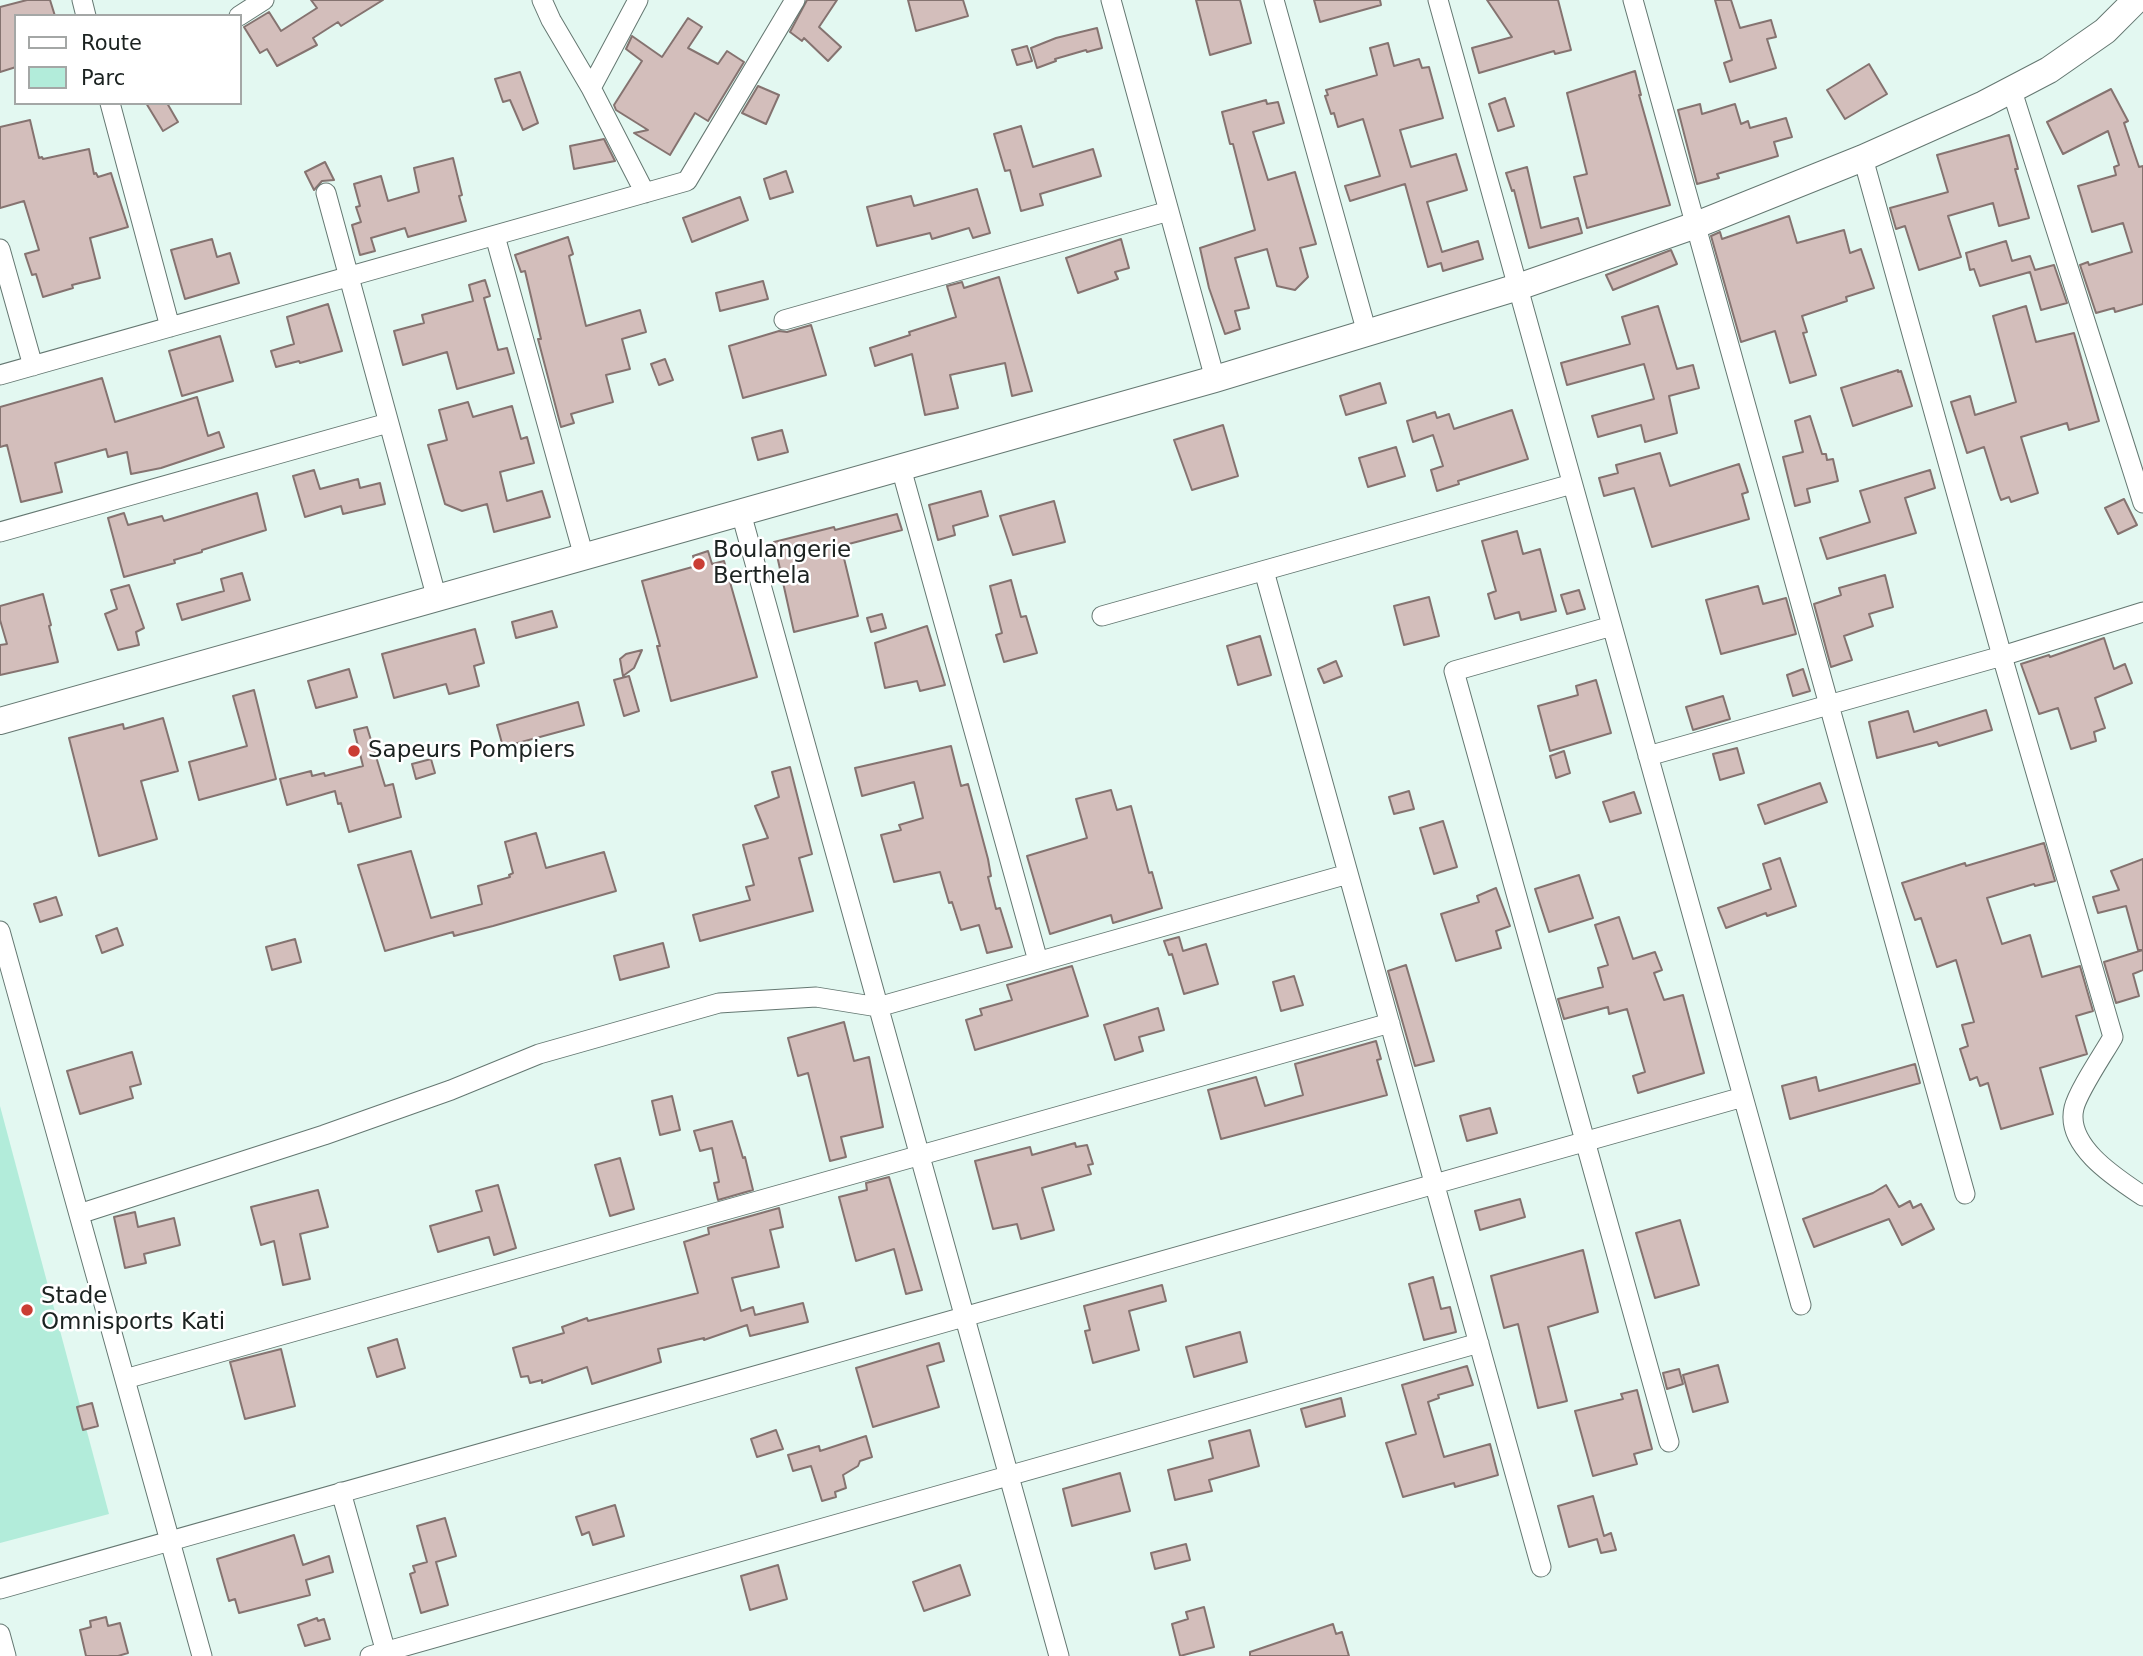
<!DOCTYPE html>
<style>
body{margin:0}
#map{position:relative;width:2143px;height:1656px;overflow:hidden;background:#e3f8f1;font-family:"DejaVu Sans",sans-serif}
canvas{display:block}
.legend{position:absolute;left:14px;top:14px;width:228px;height:91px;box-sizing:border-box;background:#fff;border:2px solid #a4a7a6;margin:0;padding:9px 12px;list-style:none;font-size:21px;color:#1b2220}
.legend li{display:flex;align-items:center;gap:14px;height:35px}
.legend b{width:35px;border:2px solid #a4a7a6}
</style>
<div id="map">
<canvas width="2143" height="1656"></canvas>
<ul class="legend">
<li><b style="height:9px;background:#fff"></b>Route</li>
<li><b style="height:19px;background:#b2ecda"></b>Parc</li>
</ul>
</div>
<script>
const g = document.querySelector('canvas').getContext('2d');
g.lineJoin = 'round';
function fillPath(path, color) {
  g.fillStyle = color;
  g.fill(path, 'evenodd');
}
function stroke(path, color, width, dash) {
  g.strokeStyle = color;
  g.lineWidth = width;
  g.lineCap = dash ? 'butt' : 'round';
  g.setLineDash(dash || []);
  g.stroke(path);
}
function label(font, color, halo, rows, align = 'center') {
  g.font = font + ' "DejaVu Sans",sans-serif';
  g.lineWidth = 5;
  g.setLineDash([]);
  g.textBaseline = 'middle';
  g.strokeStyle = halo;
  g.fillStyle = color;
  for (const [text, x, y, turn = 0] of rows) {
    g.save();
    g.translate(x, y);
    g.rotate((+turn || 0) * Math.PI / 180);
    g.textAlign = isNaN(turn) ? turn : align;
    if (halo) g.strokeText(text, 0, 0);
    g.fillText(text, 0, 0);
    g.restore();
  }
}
fillPath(new Path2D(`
 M0,1106L109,1514L0,1543Z`), '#b2ecda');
const building = new Path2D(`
 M27,0H50L55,16H16V67L0,72V7Z
 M311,0H383L341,26L338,22L313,38L317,45L277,66L267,49L260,53L244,27L269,12L281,31L317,8Z
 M807,0H837L819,27L841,47L828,61L804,38L802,41L790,32Z
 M908,0H963L968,16L916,31Z
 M1196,0H1240L1251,43L1210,55Z
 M1314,0H1380L1381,5L1320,22Z
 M1487,0H1558L1571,50L1555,54L1554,51L1479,73L1472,48L1512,37Z
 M1715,0H1731L1740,28L1771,20L1776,37L1767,39L1776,68L1730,82L1724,63L1732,60Z
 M688,18L702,27L688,48L718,64L727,51L744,62L708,121L695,113L670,155L634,133L648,130L616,110L614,105L642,61L626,49L632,36L662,57Z
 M1097,28L1102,48L1087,52L1086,50L1055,59L1056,61L1037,68L1031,48L1056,38Z
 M1388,43L1394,66L1419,59L1422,68L1429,67L1443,118L1400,130L1411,167L1456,154L1467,190L1427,202L1442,252L1478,241L1483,259L1443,271L1441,263L1428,267L1405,184L1350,201L1345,186L1380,176L1363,119L1338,127L1334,113L1331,114L1325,96L1328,95L1326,90L1377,75L1370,48Z
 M1027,46L1032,61L1017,65L1012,50Z
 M1869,64L1887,94L1845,119L1827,90Z
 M1635,71L1641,95H1639L1670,205L1587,228L1574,177L1587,174L1567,93Z
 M520,72L538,123L523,130L510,100L503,102L495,79Z
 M758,86L779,95L766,124L742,113Z
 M2111,89L2128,121L2124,123L2139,167L2143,166V304L2115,312L2114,308L2096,313L2080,265L2088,262L2089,265L2132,252L2123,223L2092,232L2078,186L2116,175L2114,167L2119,165L2108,131L2063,154L2047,122Z
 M1505,98L1514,126L1498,131L1489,104Z
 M1266,100L1267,104L1278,102L1284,123L1253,132L1268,180L1295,172L1316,244L1300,248L1308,277L1295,290L1277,286L1267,249L1235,258L1249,308L1235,311L1240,329L1225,334L1209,288L1200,248L1255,230L1233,144H1230L1222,112Z
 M146,103H167L178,122L163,131Z
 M1700,104L1702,114L1735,104L1741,124L1748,121L1750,128L1786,118L1792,137L1774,142L1778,156L1717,174L1719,178L1697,184L1678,110Z
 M30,120L39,158L42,157L43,159L89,149L94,174L96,173L98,177L111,173L128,227L90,238L100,278L72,285L73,288L43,297L36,274L32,275L25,254L39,250L24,201L0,208V127Z
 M1021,126L1033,167L1093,149L1101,176L1040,194L1043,205L1021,211L1010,170L1005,171L994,134Z
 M2009,135L2018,169H2015L2029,218L1999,226L1993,203L1948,216L1961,257L1919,270L1905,226L1896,229L1890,208L1948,192L1937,155Z
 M604,139L615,161L574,169L570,146Z
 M453,158L462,195L459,196L466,221L408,237L405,228L371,238L375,251L360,255L352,225L361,222L356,207L360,206L354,184L381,176L388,201L419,192L414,168Z
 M325,162L334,180L322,181L314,190L305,172Z
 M1527,167L1541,228L1578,218L1582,233L1529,248L1514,190L1512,191L1506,173Z
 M786,171L793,192L770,199L764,179Z
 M977,189L990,233L973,238L969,228L932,239L930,233L877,246L867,207L911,196L914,206Z
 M740,197L748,220L692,242L683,218Z
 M1789,216L1797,243L1844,230L1850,253L1861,249L1874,288L1846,297L1847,301L1802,316L1807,332L1803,333L1816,375L1790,383L1775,331L1741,342L1711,236L1720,232L1722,239Z
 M568,237L573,254L569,256L586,326L640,310L646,332L622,339L630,369L606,375L613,402L571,414L574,423L561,427L538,339H541L525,271L521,272L515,255Z
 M212,239L217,257L230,253L239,283L185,299L171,250Z
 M1121,239L1129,268L1115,272L1118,279L1078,293L1066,258Z
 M2006,241L2012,261L2030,256L2035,270L2054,265L2067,303L2041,310L2030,272L1980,286L1974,269L1970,270L1966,253Z
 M1671,250L1677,264L1613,290L1606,275Z
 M999,277L1032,391L1012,396L1005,363L950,375L958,408L925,415L912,354L875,366L870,348L910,335L909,332L956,317L947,286L962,282L964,288Z
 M485,280L490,296L484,298L498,350L507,348L514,373L457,389L447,352L403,365L394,331L424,323L422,315L473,301L469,285Z
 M763,281L768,299L720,311L716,293Z
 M328,304L342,351L300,363L299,361L276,367L271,351L294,344L287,317Z
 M1658,306L1677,369L1693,365L1699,388L1669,396L1677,433L1645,442L1641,425L1598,437L1592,416L1654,399L1644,364L1567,385L1561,363L1630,344L1622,317Z
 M2026,306L2036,342L2074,333L2099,421L2069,430L2067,423L2021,437L2038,493L2011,502L2009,497L2001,500L1999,495L1984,447L1967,453L1951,402L1970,396L1975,415L2016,402L1993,316Z
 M811,325L826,375L743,398L729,346L779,331L787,332Z
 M220,336L233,381L182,396L169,351Z
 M665,359L673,380L659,385L651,364Z
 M1898,370V372L1901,371L1912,406L1853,426L1841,388Z
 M102,378L115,422L197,397L208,436L219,432L224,447L161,468L131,474L127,452L108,457L106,449L55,463L62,492L21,502L7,445L0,447V407Z
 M1380,383L1386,403L1346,415L1340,396Z
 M468,402L473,417L512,406L521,439L527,437L534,463L500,472L507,501L542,491L550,517L494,532L487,504L462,511L445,504L428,445L447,440L439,410Z
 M1512,410L1528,459L1458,481L1459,484L1437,491L1431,470L1443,466L1433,435L1413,442L1407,421L1435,412L1437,418L1449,414L1454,429Z
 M1810,416L1822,454H1826L1827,460L1833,459L1838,481L1807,489L1810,502L1795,506L1783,457L1803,452L1795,421Z
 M1223,425L1238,476L1192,490L1174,440Z
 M782,430L788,452L758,460L752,438Z
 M1396,447L1405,476L1368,487L1359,458Z
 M1660,453L1670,486L1739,464L1748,492L1742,494L1749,519L1652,547L1634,488L1604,496L1599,478L1618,473L1616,465Z
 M314,470L320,489L358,479L360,488L380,483L385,504L343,514L341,506L305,517L293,476Z
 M1930,470L1935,488L1905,498L1916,533L1827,559L1820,538L1870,522L1860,491Z
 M981,491L988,516L953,526L955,535L938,540L929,505Z
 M257,493L266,530L202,550V552L174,560L175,563L124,577L108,518L124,513L128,525L162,516L164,521Z
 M2124,499L2137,525L2118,534L2105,508Z
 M1054,501L1065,542L1013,555L1000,516Z
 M897,514L902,530L841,546L858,616L794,632L774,542L834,527L835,530Z
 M1517,531L1523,554L1540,549L1556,611L1521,620L1519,612L1495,619L1488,594L1496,591L1482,541Z
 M708,551L712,564L724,561L757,677L671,701L657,646H660L642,581L696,566L693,556Z
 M242,573L250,600L182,620L177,604L224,591L221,579Z
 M1885,575L1893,607L1869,614L1873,626L1844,636L1852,660L1831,667L1814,604L1841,595L1839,588Z
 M1011,580L1021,617L1026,616L1037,653L1004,662L996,635L1002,633L990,586Z
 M129,585L144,628L136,632L139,645L118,650L105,614L117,609L111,590Z
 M1758,586L1763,604L1786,598L1796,634L1721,654L1706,600Z
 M1579,590L1585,609L1567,614L1561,595Z
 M43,594L51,625L49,626L58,662L0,675V645L7,644L0,620V606Z
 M1429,597L1439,636L1404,645L1394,606Z
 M552,611L557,627L516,638L512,622Z
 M882,614L886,628L871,632L867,618Z
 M927,626L945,685L920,691L917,681L885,688L875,643Z
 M475,629L484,663L474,666L479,686L449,694L446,684L394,698L382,654Z
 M1260,636L1271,675L1238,685L1227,646Z
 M2104,638L2114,669L2125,664L2132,683L2095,698L2105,728L2094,732L2096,741L2071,749L2058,708L2039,714L2021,664L2049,655L2050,657Z
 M642,650L634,668L623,676L620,659L626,654Z
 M1336,661L1342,676L1324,683L1318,669Z
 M349,669L357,697L316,708L308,681Z
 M1803,669L1810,691L1793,696L1787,675Z
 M629,676L639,711L624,716L614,680Z
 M1596,680L1611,733L1550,751L1538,706L1578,695L1576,686Z
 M254,690L276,779L199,800L189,762L247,746L233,696Z
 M1723,696L1730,719L1693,730L1686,707Z
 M578,702L584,725L503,747L497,725Z
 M1986,710L1992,730L1939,746L1937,742L1877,758L1869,722L1908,711L1914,732Z
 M163,718L178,771L141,781L157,839L99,856L69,738L123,724L124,729Z
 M367,727L385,786L393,784L401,817L349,832L341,803L338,804L335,791L287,805L280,779L311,771L312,776L324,773L325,776L363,766L354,730Z
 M951,746L961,786L968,784L988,859L991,876L988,877L996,909L1000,908L1012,947L987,953L979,925L961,930L952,902L949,903L940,872L894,882L881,835L901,830L899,825L923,818L914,782L862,796L855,768Z
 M1737,748L1744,773L1720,780L1713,754Z
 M1564,751L1570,773L1556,778L1550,756Z
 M431,759L435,773L416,779L412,764Z
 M790,767L812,854L799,858L813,911L700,941L693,915L750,900L746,887L754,885L743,845L768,838L755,806L779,797L772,772Z
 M1820,783L1827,802L1765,824L1758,805Z
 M1111,790L1117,810L1131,806L1149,873L1152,872L1162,908L1113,923L1111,915L1050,934L1027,856L1087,838L1076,799Z
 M1409,791L1414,809L1394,814L1389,797Z
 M1634,792L1641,813L1610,822L1603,802Z
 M1443,821L1457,867L1434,874L1420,828Z
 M536,833L546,868L604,852L616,891L493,926L454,936L453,932L385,951L358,865L411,851L431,918L482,904L478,886L510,877L509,875L513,873L505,842Z
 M2044,843L2055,881L2035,886L2034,884L1987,898L2002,944L2030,935L2042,977L2080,966L2093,1011L2076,1016L2087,1054L2040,1068L2053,1114L2001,1129L1988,1083L1980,1086L1977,1077L1970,1080L1960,1049L1968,1046L1962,1025L1974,1022L1956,960L1937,967L1921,918L1915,920L1902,883L1965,863L1966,866Z
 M1780,858L1796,906L1767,916L1766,913L1726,928L1718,908L1771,889L1763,864Z
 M2143,859V950H2138L2126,906L2098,913L2093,897L2119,890L2111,871Z
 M1579,875L1593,918L1549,932L1535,889Z
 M1496,888L1510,926L1496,931L1501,948L1456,961L1441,914L1479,902L1477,896Z
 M56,897L62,915L40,922L34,904Z
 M1619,917L1633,959L1655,952L1662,970L1654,973L1664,1000L1683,995L1704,1073L1638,1093L1633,1076L1645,1072L1627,1009L1609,1014L1608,1007L1564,1019L1558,999L1603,987L1598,968L1608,965L1595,925Z
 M117,928L123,945L102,953L96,936Z
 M1179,937L1183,951L1206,944L1218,984L1184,994L1172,954L1169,955L1164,941Z
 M295,939L301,962L272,970L266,947Z
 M663,943L669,967L620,980L614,956Z
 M2143,950V970L2133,974L2139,996L2116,1003L2104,962Z
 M1406,965L1434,1061L1415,1066L1388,971Z
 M1072,966L1088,1016L975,1050L966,1020L982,1015L980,1009L1012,1000L1007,985Z
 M1294,976L1303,1005L1281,1011L1273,982Z
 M1158,1008L1164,1030L1139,1037L1143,1051L1115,1060L1104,1025Z
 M844,1022L854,1061L869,1057L883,1127L841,1137L846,1157L830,1161L808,1073L798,1076L788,1038Z
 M1376,1041L1381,1059L1377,1060L1387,1095L1221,1139L1208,1090L1256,1077L1265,1106L1303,1095L1295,1064Z
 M132,1052L141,1084L130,1087L133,1098L80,1114L67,1071Z
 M1915,1064L1920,1083L1790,1119L1782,1086L1816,1077L1819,1091Z
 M672,1096L680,1130L660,1135L652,1101Z
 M1490,1108L1497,1133L1467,1141L1460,1116Z
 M732,1121L743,1158L745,1157L753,1190L718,1200L714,1183L719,1182L712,1148L700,1151L694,1131Z
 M1075,1143L1076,1147L1087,1145L1093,1164L1088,1165L1091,1174L1042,1188L1054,1230L1021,1239L1017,1224L993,1229L975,1161L1030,1147L1032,1155Z
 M620,1158L634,1209L610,1216L595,1165Z
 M889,1177L922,1290L906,1294L894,1249L856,1261L839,1197L867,1190L866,1183Z
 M498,1185L516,1248L494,1255L489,1237L438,1252L430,1226L482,1211L476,1191Z
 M1886,1185L1899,1207L1910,1201L1913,1208L1921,1204L1934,1229L1902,1245L1889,1219L1814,1247L1803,1219L1873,1193Z
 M318,1190L328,1227L300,1234L310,1279L283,1285L274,1241L261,1245L251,1207Z
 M1520,1199L1525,1217L1480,1230L1475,1211Z
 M779,1208L783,1227L770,1230L779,1267L732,1278L741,1311L753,1307L755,1315L803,1303L808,1322L750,1336L747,1325L704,1340V1338L658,1349L661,1362L592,1384L587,1367L542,1383V1380L530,1383L528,1376L521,1377L513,1348L564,1333L562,1327L587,1318L588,1321L698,1293L684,1242L709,1234L708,1228Z
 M135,1212L138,1227L174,1218L180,1245L144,1254L146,1263L125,1268L114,1217Z
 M1680,1220L1699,1285L1655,1298L1636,1233Z
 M1583,1250L1598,1312L1548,1327L1567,1401L1538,1408L1518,1324L1504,1328L1491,1276Z
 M1433,1277L1441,1309L1450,1307L1456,1332L1424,1340L1409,1284Z
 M1162,1285L1166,1301L1129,1311L1139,1350L1093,1363L1085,1331L1090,1330L1084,1306Z
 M1240,1332L1247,1362L1194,1377L1186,1347Z
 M397,1339L405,1368L377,1377L368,1348Z
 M939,1343L944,1361L927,1366L939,1407L873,1427L856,1368Z
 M281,1349L295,1406L245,1419L230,1362Z
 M1718,1365L1728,1402L1693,1412L1683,1375Z
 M1467,1366L1473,1385L1438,1395L1439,1398L1428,1402L1444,1457L1490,1444L1498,1475L1455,1487L1454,1483L1403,1497L1386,1443L1416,1434L1402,1385Z
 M1679,1369L1683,1384L1667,1389L1663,1373Z
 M1637,1390L1652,1449L1634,1454L1637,1464L1593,1476L1575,1411L1623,1399L1621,1394Z
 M1341,1398L1345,1416L1306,1427L1301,1409Z
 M92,1403L98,1426L83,1430L77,1407Z
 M776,1430L783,1449L757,1457L751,1439Z
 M1250,1430L1259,1466L1209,1480L1212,1491L1175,1500L1168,1470L1213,1458L1209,1441Z
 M866,1436L872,1457L860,1461L858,1466L843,1475L846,1488L835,1492L836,1497L822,1501L811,1466L793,1471L788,1455L819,1446L820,1451Z
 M1120,1473L1130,1511L1072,1526L1063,1489Z
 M1593,1496L1604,1536L1611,1533L1616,1550L1601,1553L1597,1539L1569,1547L1558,1506Z
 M615,1505L624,1536L593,1545L589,1532L582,1535L576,1517Z
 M445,1518L456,1556L436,1562L448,1605L421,1613L410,1574L415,1572L413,1566L427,1562L417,1526Z
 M294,1535L303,1565L329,1556L333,1572L306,1580L310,1595L239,1613L235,1599L229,1601L217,1559Z
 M1186,1544L1190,1560L1155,1569L1151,1553Z
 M778,1565L787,1599L750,1610L741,1576Z
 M960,1565L970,1595L924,1611L913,1582Z
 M1204,1607L1214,1647L1180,1656L1172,1624L1188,1619L1186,1612Z
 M106,1617L108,1626L120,1623L128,1653L118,1656H86L80,1630L91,1627L90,1621Z
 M317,1618L318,1621L324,1619L330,1639L305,1646L298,1625Z
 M1333,1624L1336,1634L1342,1632L1349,1656H1250V1652Z`);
fillPath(building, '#d3bebb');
stroke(building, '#857370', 2);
const street = new Path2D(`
 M82,0L86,16
 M542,0L551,20L591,88L645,193
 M1111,0L1215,379
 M1274,0L1367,333
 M1438,0L1801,1305
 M1633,0L1965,1194
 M239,16L264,0
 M591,88L638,0
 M2012,91L2143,503
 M110,103L170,327
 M1863,158L2002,656L2113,1037C2104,1053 2078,1091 2074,1108C2065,1146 2116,1178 2143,1196
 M326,193L437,599
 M495,236L584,557
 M0,249L33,366
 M784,320L1169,211
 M0,375L687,181L795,0
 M901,468L1038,961
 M741,513L1059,1656
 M0,532L388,423
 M1264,571L1541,1567
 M1102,616L1572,484
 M1612,626L1454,671L1669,1442
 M1648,756L2002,656L2143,612
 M0,931L202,1656
 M79,1214L324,1135L451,1090L539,1054L719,1003L816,997L878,1007L1348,874
 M125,1379L1390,1023
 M341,1492L387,1656
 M0,1589L1743,1097
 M0,1634L6,1656
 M370,1656L1479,1343`);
const secondary = new Path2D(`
 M0,721L1215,379L1518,287L1696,225L1863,158L1984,104L2049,70L2105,31L2136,0`);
stroke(street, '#647771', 21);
stroke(secondary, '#647771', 28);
stroke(street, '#fff', 19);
stroke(secondary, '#fff', 26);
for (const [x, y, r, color] of [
 [699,564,7,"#ca3d34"],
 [354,751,7,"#ca3d34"],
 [27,1310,7,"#ca3d34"]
]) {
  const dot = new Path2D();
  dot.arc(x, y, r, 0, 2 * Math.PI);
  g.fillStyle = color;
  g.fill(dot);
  stroke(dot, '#fff', 2.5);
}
label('23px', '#1b2220', '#fff', [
 ["Boulangerie",713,551],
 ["Berthela",713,577],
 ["Sapeurs Pompiers",368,751],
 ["Stade",41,1297],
 ["Omnisports Kati",41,1323]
], 'left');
</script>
